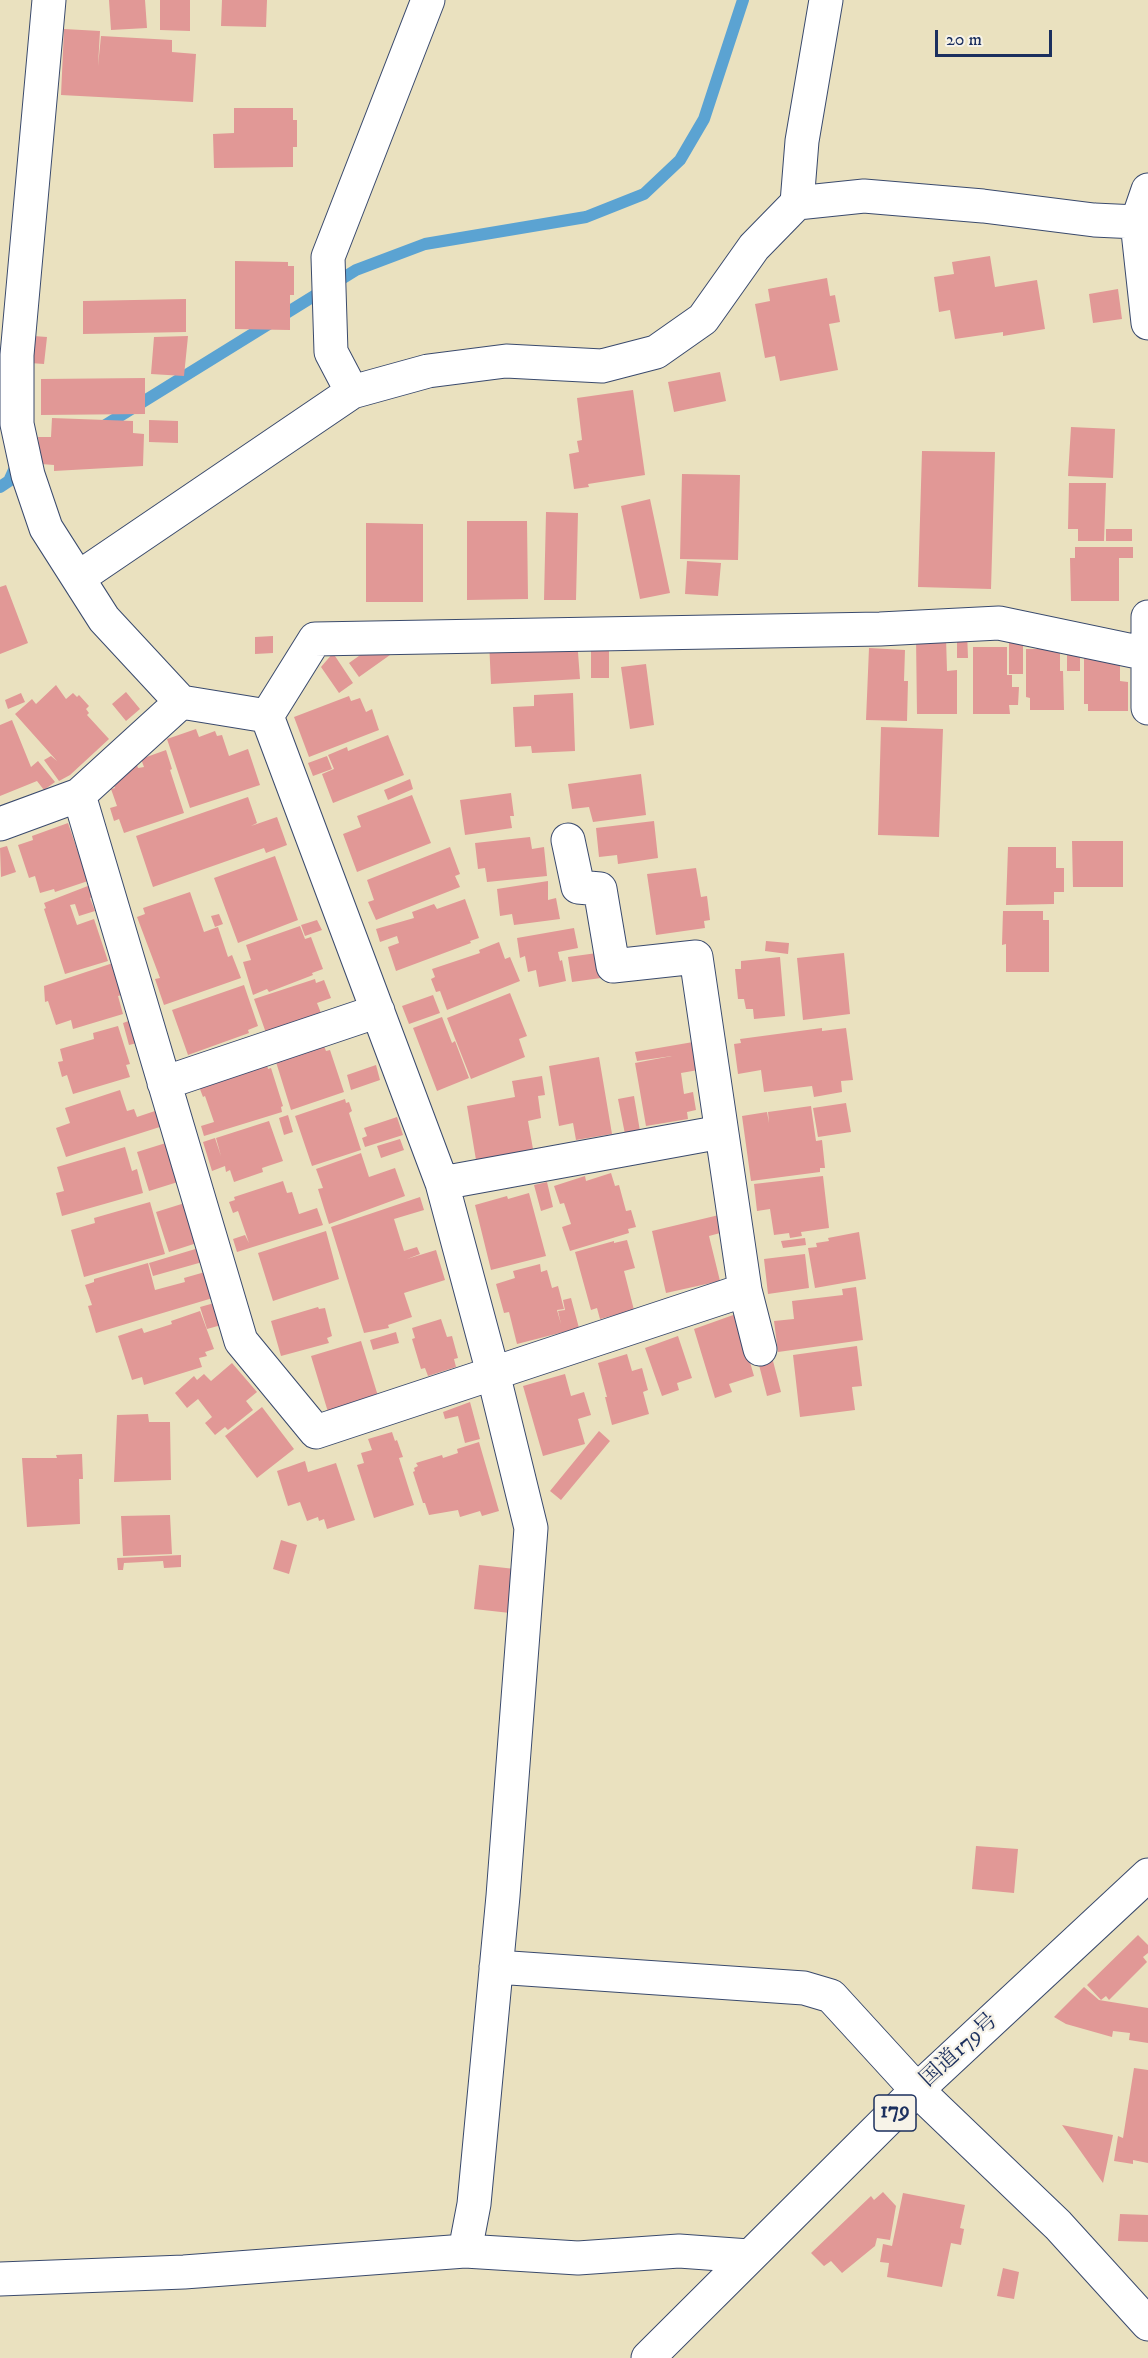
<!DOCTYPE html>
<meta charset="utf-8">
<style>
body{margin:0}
#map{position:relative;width:1148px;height:2358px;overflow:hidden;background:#eae1bf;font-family:"IM FELL DW Pica",serif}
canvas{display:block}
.scale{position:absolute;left:935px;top:30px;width:117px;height:27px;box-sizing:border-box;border:3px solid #1b2f5e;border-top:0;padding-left:8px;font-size:18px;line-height:21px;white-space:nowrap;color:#1b2f5e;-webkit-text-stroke:4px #f7f3e8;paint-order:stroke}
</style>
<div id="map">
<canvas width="1148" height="2358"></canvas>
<div class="scale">20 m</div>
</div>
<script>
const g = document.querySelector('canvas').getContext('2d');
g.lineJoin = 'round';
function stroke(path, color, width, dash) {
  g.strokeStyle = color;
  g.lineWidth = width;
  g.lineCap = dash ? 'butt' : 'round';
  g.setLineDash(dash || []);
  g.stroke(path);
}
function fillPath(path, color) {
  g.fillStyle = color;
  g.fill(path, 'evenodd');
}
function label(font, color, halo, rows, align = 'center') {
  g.font = font + ' "IM FELL DW Pica","Noto Serif JP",serif';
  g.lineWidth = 4.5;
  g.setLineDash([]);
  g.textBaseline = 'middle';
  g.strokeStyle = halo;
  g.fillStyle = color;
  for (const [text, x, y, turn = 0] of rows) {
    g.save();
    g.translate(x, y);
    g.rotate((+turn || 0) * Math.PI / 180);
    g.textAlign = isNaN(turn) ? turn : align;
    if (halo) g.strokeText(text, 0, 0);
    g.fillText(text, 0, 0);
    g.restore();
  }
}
stroke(new Path2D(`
 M99,429L356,270L425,244L586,217L644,194L680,160L704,119L743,0
 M0,487L9,481L14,470L22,467`), '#5ba3d2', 12);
fillPath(new Path2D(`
 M109,0H145L147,28L111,30Z
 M160,0H190V31L160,30Z
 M222,0H267L266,27L221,26Z
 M64,29L100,31L98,66L101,36L172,40V52L196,54L193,102L61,95Z
 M234,108H293V120H297V147H293V167L214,168L213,134L234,133Z
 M990,256L995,287L1037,280L1045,329L1003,336V332L955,339L950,310L939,312L934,277L954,274L952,262Z
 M235,261L288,262V266H294V295H290V330L235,329Z
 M827,278L830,296L835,295L840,322L829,324L838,370L780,381L775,356L765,358L755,304L770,301L768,289Z
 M1118,289L1122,319L1093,323L1089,294Z
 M186,299V332L83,334V301Z
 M33,336L47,337L44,364L30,363Z
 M188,336L184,376L151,374L154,337Z
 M720,372L726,401L674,412L668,382Z
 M145,378V414L41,415V379Z
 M633,390L645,475L588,484L589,487L574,489L569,454L579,452L577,441L582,440L577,398Z
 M52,418L133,421V433L144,434L143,466L54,471V465L41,464L38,437H51Z
 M149,420L178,421V443L149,442Z
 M1071,427L1115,429L1113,478L1068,476Z
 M922,451L995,452L991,589L918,587Z
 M682,474L740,475L738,560L680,559Z
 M1069,483H1106L1104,541H1078V529H1068Z
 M650,499L670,593L640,599L621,506Z
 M546,512L578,513L576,600H544Z
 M467,521H527L528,599L467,600Z
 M366,523L423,524V602H366Z
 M1106,529H1132V541H1106Z
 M1075,547H1133V558H1119V601H1071L1070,558H1075Z
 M687,561L721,563L718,596L685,594Z
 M6,585L28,643L0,654V587Z
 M957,631H967L968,658H957Z
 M591,635H609V678H591Z
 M273,636V653L255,654V637Z
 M916,637H946L947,671L957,670V714H917Z
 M1009,637H1023V674H1009Z
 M577,639L580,679L491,684L489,641Z
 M380,641L390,655L359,677L349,663Z
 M973,647H1007V675H1012V687H1019L1018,705H1009L1010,714H973Z
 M1067,647H1080V671H1067Z
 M869,648L905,650L904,681H908L907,721L866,720Z
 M1026,649H1060V671H1063L1064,710H1030V698L1026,697Z
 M1084,649L1120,658V681L1128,682V711H1088V704H1084Z
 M333,653L353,683L339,693L321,667Z
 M646,664L654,725L630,729L621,667Z
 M56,685L66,699L73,693L77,697L79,695L89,706L86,709L89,713L87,715L109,739L70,775L59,781L44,760L51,756L57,761L15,714L32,699L36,704Z
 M126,692L140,709L126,721L112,704Z
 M21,693L25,702L8,709L5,700Z
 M573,693L575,751L532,753L531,746L515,747L513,707L534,706V695Z
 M349,696L351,701L360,698L366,712L372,709L379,730L309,757L294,717Z
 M12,720L31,767L38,761L55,782L44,790L37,781L0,796V725Z
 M881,727L943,729L939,837L878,835Z
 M196,729L199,737L215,731L217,736L222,735L229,756L248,749L260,785L190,808L167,739Z
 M388,735L404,775L333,803L322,774L334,769L328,755L347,747L348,751Z
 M166,750L172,769L170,770L184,813L124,833L119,819L114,821L110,808L117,806L111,789L115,788L113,784L136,762L138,768L144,767L141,759Z
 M327,756L332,769L313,776L308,763Z
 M641,774L646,815L593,822L589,807L572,809L568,784Z
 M410,779L413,789L388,800L384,790Z
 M511,793L514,816H510L512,828L465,835L460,800Z
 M412,795L431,843L357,872L343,834L361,827L357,816Z
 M248,797L257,823L251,826L277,817L287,845L266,853L264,848L153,887L136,836Z
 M654,821L658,858L618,864L617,855L599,857L596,828Z
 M68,823L88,881L55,892L54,889L40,893L35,876L29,878L18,845L33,840L32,836Z
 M530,837L532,849L544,847L547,876L487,882L485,868L478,869L475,843Z
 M1072,841H1123V887H1073Z
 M7,846L16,872L1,877L0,848Z
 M450,847L460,874L455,876L460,887L376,920L368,902L374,900L367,880Z
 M1008,847H1056V868H1064V892H1054V904L1006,905Z
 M275,856L298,920L238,943L214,878Z
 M696,868L701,897L707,896L710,920L704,921L705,928L656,935L647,874Z
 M548,881V900L556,898L560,919L514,925L512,914L500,916L497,889Z
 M93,884L97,895L90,898L95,911L79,916L75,904L70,905L77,925L94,919L108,961L65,974L44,909L46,908L44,903Z
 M190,892L204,932L218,927L228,957L232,955L241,978L164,1005L155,979L160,978L137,917L145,914L143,908Z
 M465,899L479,938L470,941L471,943L396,971L388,947L399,943L397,936L380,942L376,929L414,918L412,912L434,904L437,909Z
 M1003,911H1043V920H1049V972H1006V944L1002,945Z
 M219,914L223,924L215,927L211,916Z
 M317,920L322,930L305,936L301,925Z
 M300,926L305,939L311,937L323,969L312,973L313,975L269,992L267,989L253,995L243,962L251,960L246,945Z
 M574,928L578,948L558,952L560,961L562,960L566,981L539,987L536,970L528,972L525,956L520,958L517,938Z
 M766,941L789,943L788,954L765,951Z
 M499,942L505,959L510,957L520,981L447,1010L440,991L436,992L431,979L435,977L432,969L480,953L479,950Z
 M597,953L601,978L572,982L568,957Z
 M844,953L850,1014L803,1020L797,958Z
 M780,957L785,1016L754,1019L753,1009H746L744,999H738L735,969H741V961Z
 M116,962L125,994L118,996L123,1014L73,1029L71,1020L56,1025L48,1001L45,1002L44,986Z
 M315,979L316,983L324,980L331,998L317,1003L321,1013L266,1033L254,999Z
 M244,985L258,1026L248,1030L249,1033L188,1055L172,1010Z
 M510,993L527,1036L519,1039L525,1057L471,1079L447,1018Z
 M433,995L440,1013L409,1024L402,1006Z
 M442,1017L452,1043L455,1041L469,1078L437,1091L413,1028Z
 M134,1019L141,1042L129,1045L123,1023Z
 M118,1026L130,1064L126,1065L130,1077L73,1094L67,1075L62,1077L58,1062L63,1061L60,1049L94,1039L93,1033Z
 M822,1028V1031L846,1028L853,1080L841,1081L842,1092L814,1097L812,1086L764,1092L761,1070L738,1074L734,1044L741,1043L740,1039Z
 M699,1041L704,1069L681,1073L684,1094L693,1092L696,1110L687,1112L688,1119L646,1126L635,1063L672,1056L637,1061L635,1052Z
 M324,1046L326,1051L330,1050L344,1092L291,1110L276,1062Z
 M599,1057L612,1134L576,1140L573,1123L559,1126L549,1066Z
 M266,1061L268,1069L271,1068L283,1106L281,1107L282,1112L204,1136L201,1126L214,1122L205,1096L203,1097L198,1084Z
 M376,1065L380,1080L351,1090L347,1075Z
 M542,1076L545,1095L538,1096L541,1118L528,1121L533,1149L476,1160L467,1106L515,1097L512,1081Z
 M120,1090L127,1111L134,1109L137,1117L161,1109L166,1125L66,1157L56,1128L70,1123L65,1108Z
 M634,1096L640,1131L625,1134L618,1099Z
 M345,1099L346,1103L349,1102L352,1111L349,1113L361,1150L312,1166L295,1116Z
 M846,1103L851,1132L818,1137L813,1108Z
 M811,1106L816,1141L822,1140L825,1168H820V1172L751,1181L742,1116L767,1112L769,1123L768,1112Z
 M288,1115L293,1132L284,1135L279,1118Z
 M397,1117L403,1135L365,1147L362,1138L367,1136L364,1128Z
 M269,1121L283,1161L262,1168L263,1172L234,1182L230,1170L226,1172L225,1166L212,1171L203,1142L215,1138L221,1156L216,1138Z
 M400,1139L404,1150L381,1158L377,1146Z
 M169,1142L181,1181L149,1191L137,1152Z
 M125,1147L132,1171L137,1169L143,1193L62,1216L56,1193L64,1191L57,1167Z
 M361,1153L369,1177L395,1168L405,1196L329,1224L318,1189L323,1188L316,1169Z
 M611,1173L615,1186L619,1185L626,1211L631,1210L636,1227L628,1229L629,1233L570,1251L562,1227L571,1224L564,1203L560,1204L554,1186L585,1176L586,1181Z
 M823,1176L829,1228L801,1232L802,1236L790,1238L789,1233L774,1235L770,1209L757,1211L754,1184Z
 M283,1181L287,1193L292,1192L299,1214L317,1208L323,1225L237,1252L233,1239L245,1235L249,1243L238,1211L233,1213L229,1202L235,1200L234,1197Z
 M547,1182L553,1207L541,1211L534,1185Z
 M529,1193L546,1256L491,1270L475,1205L507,1196L508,1199Z
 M420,1197L424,1210L394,1219L404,1251L417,1247L420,1254L407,1259L436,1250L445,1280L404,1293L412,1317L388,1325L389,1328L364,1333L331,1227Z
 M150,1202L165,1254L84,1277L71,1230L95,1223L94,1218Z
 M188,1202L200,1242L169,1252L156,1212Z
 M719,1215L724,1232L709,1236L720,1281L666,1293L652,1231Z
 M326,1231L339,1279L273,1301L258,1253Z
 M859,1232L866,1279L815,1288L808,1248L817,1247L816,1243L829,1241L828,1238Z
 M805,1238L806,1245L783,1248L781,1241Z
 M627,1240L635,1268L624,1271L634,1310L600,1319L597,1308L591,1310L575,1252L614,1241V1243Z
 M202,1247L206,1261L153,1276L149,1263Z
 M805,1254L809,1288L768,1294L764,1259Z
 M148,1263L155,1290L185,1282L184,1278L205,1272L216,1297L96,1333L88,1306L92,1305L85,1285L94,1282V1279Z
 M540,1264L541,1272L547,1270L552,1288L558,1286L564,1309L557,1310L561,1324L558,1311L565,1310L563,1300L571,1298L579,1328L517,1344L509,1312L504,1313L496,1284L515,1278L513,1271Z
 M856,1287L863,1340L778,1352L774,1321L794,1319L792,1301L843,1295L842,1289Z
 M218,1302L225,1324L207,1329L200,1307Z
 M318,1307L319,1309L325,1308L332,1336L327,1338L329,1343L281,1356L271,1321Z
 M200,1311L214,1349L205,1352L207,1356L199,1358L202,1367L144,1385L142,1377L132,1380L118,1336L142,1328L144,1333L172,1324L171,1321Z
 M736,1314L754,1376L729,1384L732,1392L715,1398L694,1329Z
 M441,1319L447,1337L452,1336L458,1358L454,1359L456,1367L428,1376L425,1368L421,1369L412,1339L415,1338L412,1328Z
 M396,1332L399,1343L373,1350L370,1340Z
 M678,1336L692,1378L677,1383L679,1390L662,1396L645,1348Z
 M361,1341L378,1396L328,1412L311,1356Z
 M857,1346L862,1386L852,1387L855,1410L800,1417L793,1355Z
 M627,1354L632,1371L642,1368L648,1390L643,1392L649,1414L612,1425L605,1397H607L598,1363Z
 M773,1361L781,1392L767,1396L759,1365Z
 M232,1363L257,1392L246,1401L253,1410L228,1430L225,1427L215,1435L205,1423L212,1417L198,1399L187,1408L175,1393L194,1376L197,1380L204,1374L211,1381Z
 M565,1374L571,1396L584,1392L591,1415L578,1419L585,1444L543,1456L523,1386Z
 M470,1402L480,1439L465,1443L458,1416L445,1419L443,1412Z
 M262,1407L294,1449L257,1478L225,1436Z
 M148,1414L149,1422H170L171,1480L114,1482L117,1415Z
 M599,1431L610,1441L561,1500L550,1491Z
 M392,1432L395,1441L397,1440L403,1457L399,1458L414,1505L374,1518L357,1465L364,1463L361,1453L372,1450L368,1439Z
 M479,1442L499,1511L482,1516L480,1511L460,1517L458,1510L429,1515L425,1503H423L413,1472L415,1471L414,1468L418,1466L416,1463L442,1455L443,1458L458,1453L457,1449Z
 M82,1454L83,1479H79L80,1524L27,1527L22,1458H57L56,1455Z
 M305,1461L308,1472L336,1463L355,1520L327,1529L324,1519L319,1521L318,1517L307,1521L300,1502L288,1506L277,1471Z
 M170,1515L172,1554L123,1556L121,1516Z
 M281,1540L297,1545L289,1574L273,1569Z
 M181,1555V1567L164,1568L163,1561L124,1563L123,1570H118L117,1558Z
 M479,1565L515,1569L510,1613L474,1609Z
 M976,1846L1018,1849L1014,1893L972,1889Z
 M1138,1935L1148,1945V1953L1143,1957L1147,1962L1109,2000L1106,1996L1101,2000L1087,1985Z
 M1084,1987L1099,2000L1148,2008V2043L1129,2040L1130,2033L1113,2031L1112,2037L1066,2024L1054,2017Z
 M1134,2068L1148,2070V2163L1133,2160V2164L1114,2161L1118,2136L1123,2138Z
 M1062,2125L1113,2135L1103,2183Z
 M883,2192L896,2206L890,2240L877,2238L875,2246L842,2273L831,2261L824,2266L811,2253L871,2196L874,2200Z
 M903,2193L965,2205L960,2228L964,2229L961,2245L951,2243L942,2287L887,2277L889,2263L880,2262L883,2244L892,2246Z
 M1120,2214L1148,2215V2242L1118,2241Z
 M1003,2268L1019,2272L1014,2299L997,2296Z`), '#e19896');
const street = new Path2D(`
 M49,0L17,355V424L28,475L46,528L104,619L181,702L267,716
 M1148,190L1137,222L1148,323
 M352,392L331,352L328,257L428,0
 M78,578L352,392L428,371L506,361L602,366L656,352L703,319L754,247L797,203L864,196L983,206L1094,220L1137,222
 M1148,617V708
 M267,716L442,1183L493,1373L531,1528L503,1896L474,2204L465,2251
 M267,716L315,639L880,629L999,623L1148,654
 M79,795L241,1341L316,1432L745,1290
 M0,824L79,795L181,702
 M568,840L578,887L600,889L613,966L696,957L745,1290L760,1349
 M164,1083L378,1011
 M442,1183L721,1132
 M496,1967L804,1988L831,1996L917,2090
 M0,2279L184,2272L465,2251L578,2258L679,2251L749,2256`);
const secondary = new Path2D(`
 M797,203L802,141L826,0
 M917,2090L1058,2225L1148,2324`);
const highway = new Path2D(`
 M648,2358L917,2090L1148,1875`);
stroke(street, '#3a4a6d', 35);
stroke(secondary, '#3a4a6d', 35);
stroke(highway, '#3a4a6d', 35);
stroke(street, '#fff', 33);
stroke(secondary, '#fff', 33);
stroke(highway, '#fff', 33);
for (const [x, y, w] of [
 [895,2113,42]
]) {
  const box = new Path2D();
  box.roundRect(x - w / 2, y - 18, w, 36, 4.5);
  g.fillStyle = '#f7f3e8';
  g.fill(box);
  stroke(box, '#1b2f5e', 1.5);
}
label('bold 21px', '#1b2f5e', null, [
 ["179",895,2113]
]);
label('22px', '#1b2f5e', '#f7f3e8', [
 ["国道179号",960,2051,-43]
]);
</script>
